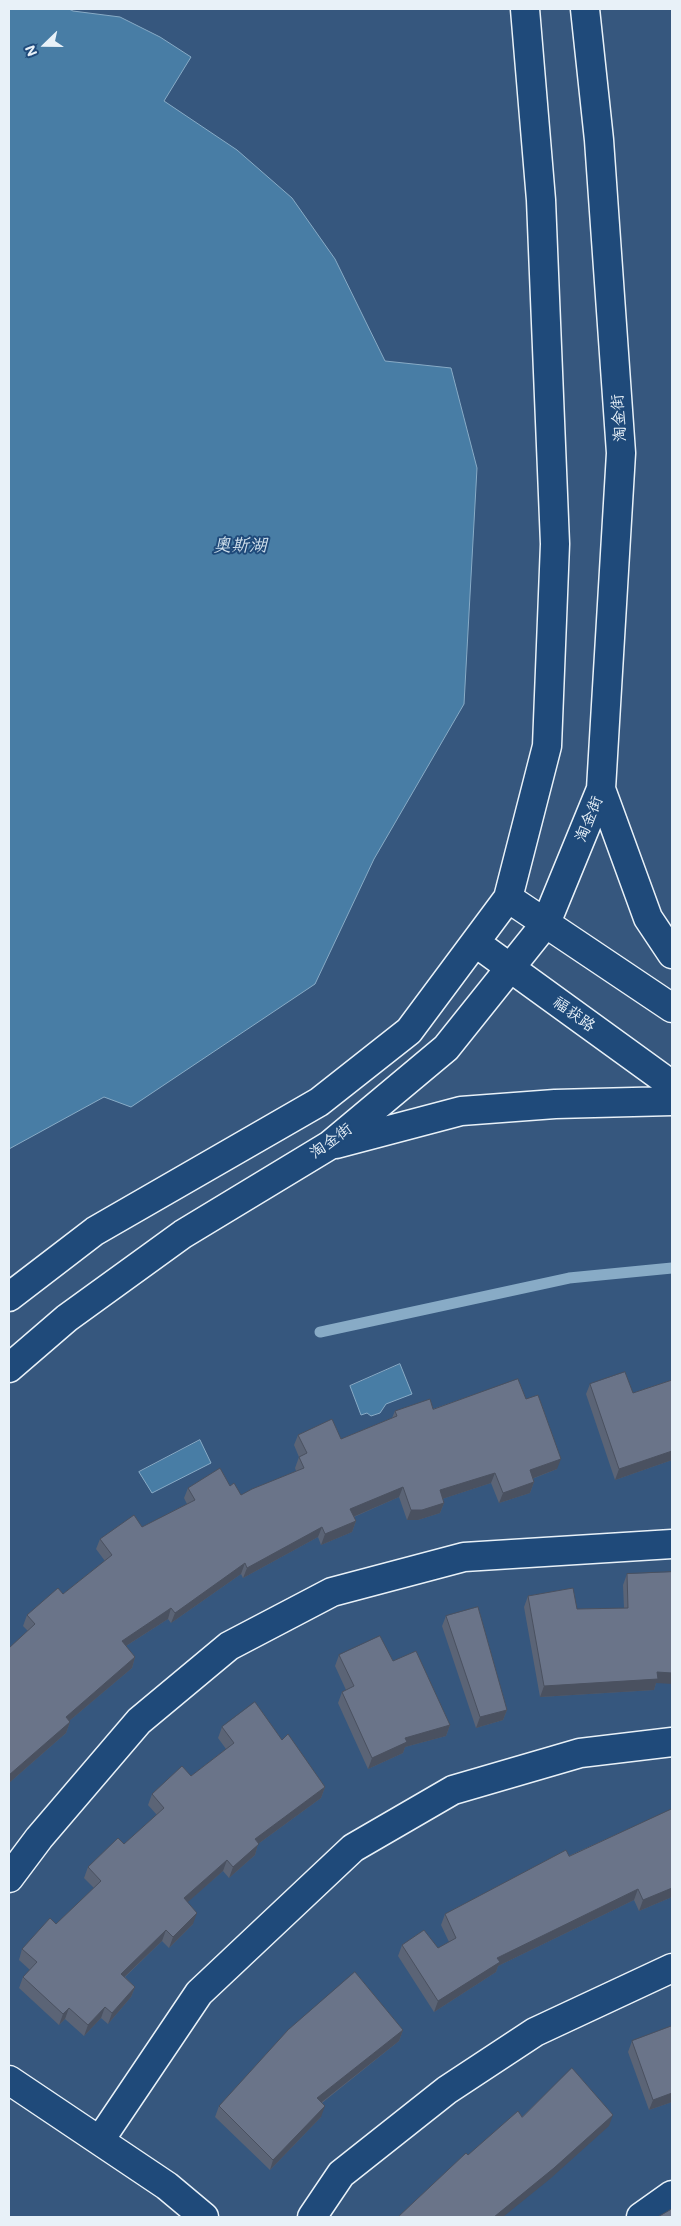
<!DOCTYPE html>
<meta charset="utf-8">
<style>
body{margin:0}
#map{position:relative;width:681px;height:2226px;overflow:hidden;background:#36577e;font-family:Mali,sans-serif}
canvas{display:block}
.frame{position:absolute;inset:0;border:10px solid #e8f1f8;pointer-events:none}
.north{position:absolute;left:20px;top:20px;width:50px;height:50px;-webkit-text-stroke:4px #1f4a7a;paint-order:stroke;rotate:248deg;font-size:14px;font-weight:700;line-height:20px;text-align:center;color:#e8f1f8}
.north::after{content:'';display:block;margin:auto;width:18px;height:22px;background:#e8f1f8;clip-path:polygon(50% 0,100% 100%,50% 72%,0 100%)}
</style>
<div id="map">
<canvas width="681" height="2226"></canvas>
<div class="frame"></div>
<div class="north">N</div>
</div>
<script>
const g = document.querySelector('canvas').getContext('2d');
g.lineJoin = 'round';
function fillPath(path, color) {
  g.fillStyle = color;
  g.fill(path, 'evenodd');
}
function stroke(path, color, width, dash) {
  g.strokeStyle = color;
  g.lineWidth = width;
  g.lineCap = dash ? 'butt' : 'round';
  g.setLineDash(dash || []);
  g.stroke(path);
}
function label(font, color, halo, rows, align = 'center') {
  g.font = font + ' Mali,"LXGW WenKai TC",sans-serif';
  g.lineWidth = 4;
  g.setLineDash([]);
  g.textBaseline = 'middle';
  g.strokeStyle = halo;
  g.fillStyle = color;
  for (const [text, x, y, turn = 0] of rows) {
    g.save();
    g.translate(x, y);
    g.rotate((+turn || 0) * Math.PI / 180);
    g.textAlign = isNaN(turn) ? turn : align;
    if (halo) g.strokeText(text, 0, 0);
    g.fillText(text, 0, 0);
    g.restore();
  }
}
const water = new Path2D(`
 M9,9H69L73,11L120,17L160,37L191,57L164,101L237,150L292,198L335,259L385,361L451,368L477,468L464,704L374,859L315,984L131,1107L104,1097L9,1149Z
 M400,1364L412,1394L386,1404L380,1413L371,1416L367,1413L361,1415L350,1386Z
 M200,1440L211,1463L152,1493L139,1472Z`);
fillPath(water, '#487da5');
stroke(water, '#88abc6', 1);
stroke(new Path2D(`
 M320,1332L569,1278L672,1268`), '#88abc6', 11);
const minor = new Path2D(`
 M601,789L648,918L672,954
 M508,898L672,1008
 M476,943L672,1085
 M336,1144L461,1111L555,1104L672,1101
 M9,1297L95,1231L319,1102L409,1031L508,898L547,746L555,544L541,200L525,9
 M9,1368L67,1318L183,1234L330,1145L446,1048L546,923L601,789L621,453L599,140L585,9
 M9,1878L39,1838L139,1721L229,1646L332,1592L464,1557L672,1544
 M9,2080L167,2186L204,2217
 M100,2140L199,1993L353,1848L453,1790L580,1753L672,1742
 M312,2217L341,2174L447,2090L535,2032L672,1968
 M641,2217L672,2195`);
stroke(minor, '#e8f1f8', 31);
stroke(minor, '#1f4a7a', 28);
fillPath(new Path2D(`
 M672,1380V1460L615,1480L586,1394L590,1384L633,1393Z
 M526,1399L557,1469L532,1479L534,1482L530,1493L499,1503L491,1483L442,1499L444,1503L440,1513L418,1520H407L399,1497L354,1517L356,1521L352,1532L321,1545L318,1537L243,1578L241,1574L171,1623L168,1619L126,1646L135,1657L132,1668L69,1721L70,1722L66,1733L9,1783V1648L28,1631L23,1626L27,1615L63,1594L105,1561L96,1549L100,1539L142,1527L187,1504L184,1498L188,1488L230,1486L241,1495L296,1471L295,1468L299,1457L294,1445L298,1435L341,1439L392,1418L395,1411L433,1409Z
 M627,1574L656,1683L654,1690L540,1697L524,1607L528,1596L577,1609L624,1608L623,1585Z
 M446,1616L507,1710L503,1720L476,1728L442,1626Z
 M339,1655L393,1661L450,1725L446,1736L405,1747L403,1753L368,1769L338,1703L342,1692L346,1690L335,1666Z
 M222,1727L282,1740L325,1787L321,1798L258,1844L255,1855L229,1878L223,1871L187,1902L193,1924L169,1948L162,1941L125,1977L135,1987L131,1997L108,2024L101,2018L84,2036L65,2019L59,2025L19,1988L23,1977L30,1970L19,1960L22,1949L56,1924L94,1888L84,1878L88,1867L124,1844L157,1815L148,1805L152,1794L191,1776L226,1749L218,1738Z
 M672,1809V1897L639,1911L634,1900L498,1966L496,1972L434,2012L398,1956L402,1945L438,1948L449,1942L441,1925L445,1914L569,1856Z
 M672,2026V2102L649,2110L628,2052L632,2041Z
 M403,2030L399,2041L322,2103L321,2117L270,2170L215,2117L219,2106Z`), '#5b6476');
fillPath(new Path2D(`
 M672,1451V1460L615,1480L619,1469Z
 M561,1459L557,1469L526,1481L530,1470Z
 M495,1473L491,1483L436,1501L440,1490Z
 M534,1482L530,1493L499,1503L503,1493Z
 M403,1487L399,1497L346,1520L350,1509Z
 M444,1503L440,1513L418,1520H407L411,1510Z
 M356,1521L352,1532L321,1545L325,1534Z
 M322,1527L318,1537L243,1578L247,1568Z
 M245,1563L241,1574L171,1623L175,1613Z
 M171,1608L168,1619L118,1651L122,1641Z
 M135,1657L132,1668L62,1727L66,1717Z
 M657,1672L672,1673V1684L656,1683L654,1690L540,1697L544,1686Z
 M507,1710L503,1720L476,1728L480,1717Z
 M70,1722L66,1733L9,1783V1775Z
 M450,1725L446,1736L405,1747L403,1753L368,1769L372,1758L405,1738Z
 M325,1787L321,1798L258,1844L255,1855L229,1878L233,1867L255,1839Z
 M227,1860L223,1871L180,1909L184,1898Z
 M672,1888V1897L639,1911L643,1900Z
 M638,1889L634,1900L498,1966L496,1972L434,2012L438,2001L497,1958Z
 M197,1913L193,1924L169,1948L173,1937Z
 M166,1930L162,1941L117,1984L121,1974Z
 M135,1987L131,1997L108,2024L112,2013Z
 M105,2007L101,2018L84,2036L88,2025Z
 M69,2008L65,2019L59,2025L63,2014Z
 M403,2030L399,2041L313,2109L317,2098Z
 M672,2093V2102L649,2110L653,2100Z
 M325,2106L321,2117L270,2170L273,2160Z
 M613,2115L609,2126L550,2179L503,2217H494Z`), '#4a5160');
const building = new Path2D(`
 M625,1372L633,1393L672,1380V1451L619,1469L590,1384Z
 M518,1379L526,1399L538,1395L561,1459L530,1470L534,1482L503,1493L495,1473L440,1490L444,1503L422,1510H411L403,1487L350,1509L356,1521L325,1534L322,1527L247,1568L245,1563L175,1613L171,1608L122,1641L135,1657L66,1717L70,1722L9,1775V1648L35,1624L27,1615L58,1588L63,1594L112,1555L100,1539L134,1515L142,1527L195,1500L188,1488L220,1468L230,1486L234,1483L241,1495L252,1489L304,1468L299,1457L307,1453L298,1435L332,1419L341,1439L397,1416L395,1411L430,1399L433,1409Z
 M672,1572V1673L657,1672L658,1679L544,1686L528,1596L573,1588L577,1609L628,1608L627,1574Z
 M478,1607L507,1710L480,1717L446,1616Z
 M380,1636L393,1661L416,1651L450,1725L405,1738L407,1742L372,1758L342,1692L354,1686L339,1655Z
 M255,1702L282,1740L288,1734L325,1787L255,1839L259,1844L233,1867L227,1860L184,1898L197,1913L173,1937L166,1930L121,1974L135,1987L112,2013L105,2007L88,2025L69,2008L63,2014L23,1977L37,1962L22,1949L50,1918L56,1924L101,1881L88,1867L118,1838L124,1844L164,1808L152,1794L182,1766L191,1776L234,1743L222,1727Z
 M672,1809V1888L643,1900L638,1889L497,1958L500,1962L438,2001L402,1945L424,1930L438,1948L456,1938L445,1914L566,1850L569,1856Z
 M355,1972L403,2030L317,2098L325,2106L273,2160L219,2106L288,2030Z
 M672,2026V2093L653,2100L632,2041Z
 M572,2068L613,2115L554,2168L494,2217H398L466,2153L468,2155L518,2111L522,2117Z
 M672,2209V2217H658Z`);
fillPath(building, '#6a7489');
stroke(building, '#4a5160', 1);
label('16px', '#e8f1f8', '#1f4a7a', [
 ["淘金街",619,418,-94],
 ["淘金街",589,819,-68],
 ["福获路",574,1014,36],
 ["淘金街",331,1141,-36]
]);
label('italic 18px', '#d0e0ec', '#1f4a7a', [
 ["奥斯湖",240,545]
]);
</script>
